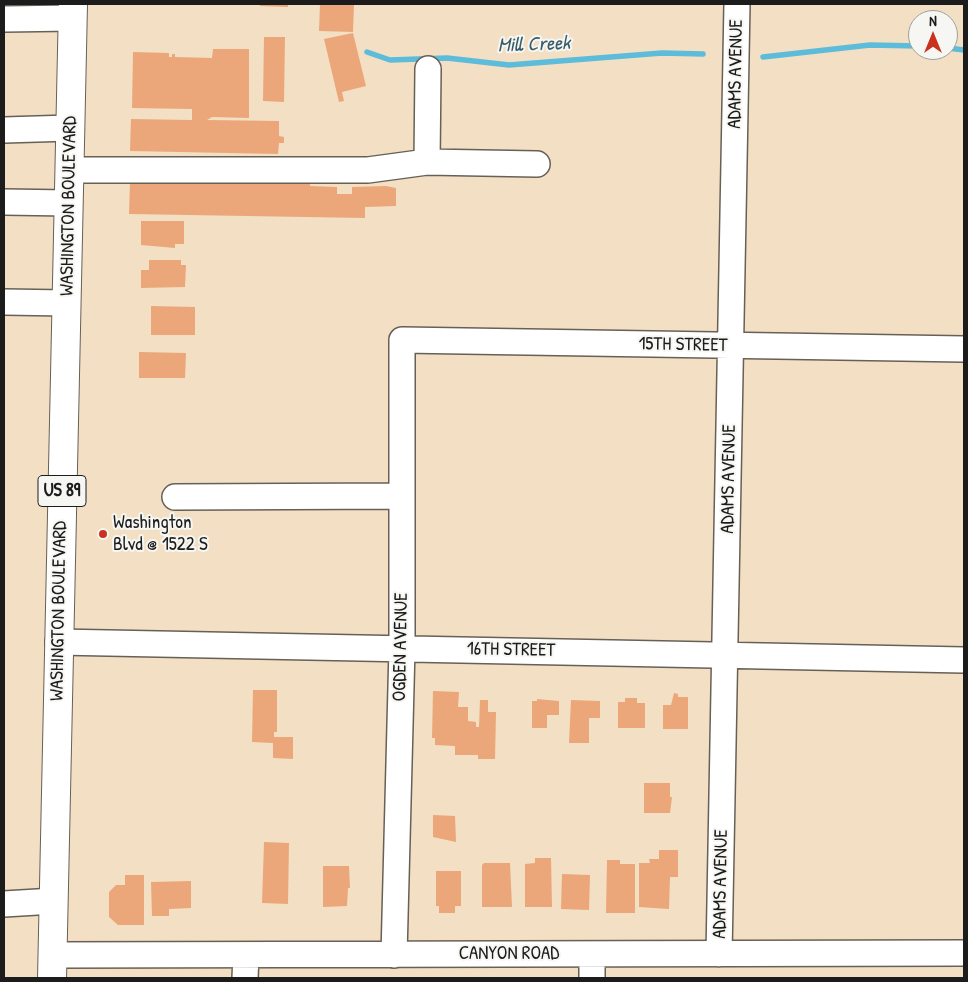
<!DOCTYPE html>
<style>
body{margin:0}
#map{position:relative;width:968px;height:982px;overflow:hidden;background:#f3dfc4;font-family:"Patrick Hand",sans-serif}
canvas{display:block}
.frame{position:absolute;inset:0;border:5px solid #1c1c1c;pointer-events:none}
.north{position:absolute;left:908px;top:10px;width:50px;height:50px;box-sizing:border-box;background:#f6f6f2;border:1px solid #9f9f9c;border-radius:50%;rotate:0deg;font-size:14px;font-weight:700;line-height:20px;text-align:center;color:#1c1c1c}
.north::after{content:'';display:block;margin:auto;width:18px;height:22px;background:#c8321e;clip-path:polygon(50% 0,100% 100%,50% 72%,0 100%)}
</style>
<div id="map">
<canvas width="968" height="982"></canvas>
<div class="frame"></div>
<div class="north">N</div>
</div>
<script>
const g = document.querySelector('canvas').getContext('2d');
g.lineJoin = 'round';
function stroke(path, color, width, dash) {
  g.strokeStyle = color;
  g.lineWidth = width;
  g.lineCap = dash ? 'butt' : 'round';
  g.setLineDash(dash || []);
  g.stroke(path);
}
function fillPath(path, color) {
  g.fillStyle = color;
  g.fill(path, 'evenodd');
}
function label(font, color, halo, rows, align = 'center') {
  g.font = font + ' "Patrick Hand",sans-serif';
  g.lineWidth = 4;
  g.setLineDash([]);
  g.textBaseline = 'middle';
  g.strokeStyle = halo;
  g.fillStyle = color;
  for (const [text, x, y, turn = 0] of rows) {
    g.save();
    g.translate(x, y);
    g.rotate((+turn || 0) * Math.PI / 180);
    g.textAlign = isNaN(turn) ? turn : align;
    if (halo) g.strokeText(text, 0, 0);
    g.fillText(text, 0, 0);
    g.restore();
  }
}
stroke(new Path2D(`
 M948,48L964,50
 M367,52L390,60L447,58L509,65L662,53L703,54
 M763,57L870,45L918,46`), '#5cbcda', 5.5);
fillPath(new Path2D(`
 M260,4H288V7L260,6Z
 M320,4H354L353,32L319,31Z
 M353,33L366,86L342,92L344,101L339,102L324,39Z
 M264,37H285L284,102L263,101Z
 M213,49H249V118L212,117L207,120L279,121V136L284,137V143H279L278,154L130,151L131,119L192,120V109L132,108L133,52L169,53V57H172V54H175V57L212,58Z
 M130,182L310,184V186L337,187V194H352V187L386,186L396,188V206L365,207V218L129,214Z
 M141,221H184V244H175V248L141,245Z
 M149,260H181V265H186L185,287L141,288V270H149Z
 M151,306L195,307V335H151Z
 M139,352L186,353L185,378H139Z
 M253,690H277V732H274V737H293V759L273,758V743L252,742Z
 M433,691L459,692L458,707H468V721L476,722V727H479L480,700H488V712H496L495,759H478V755H455V746L435,745V738H432Z
 M674,693L678,694V697H688V729H663V705H671Z
 M625,698H637V703H645V728H618V702H625Z
 M537,699L559,701V715H547V728H532V701H537Z
 M571,700L600,701V718H589V743H569Z
 M644,783H670V797H672L670,813H644Z
 M433,815L455,816L456,842L433,837Z
 M264,842L289,843L288,904L262,903Z
 M659,850H678V877H670L669,909L639,907V863H650L649,859H659Z
 M535,858H551L552,907H525V864L535,863Z
 M607,860H620V864H635V913H606Z
 M484,863H510L512,907H482V865Z
 M323,866H349L350,888H348L347,906L323,907Z
 M436,871H461V906H455V913H439V906H436Z
 M562,874L590,875L589,910L561,909Z
 M125,875H144V925H118L109,917V892L116,885H125Z
 M191,881V908L169,909V916H152L151,882Z`), '#eba779');
const minor = new Path2D(`
 M4,19L73,18
 M4,130L70,128
 M427,162L428,69
 M70,170H368L427,162L537,164
 M4,202L69,203
 M4,302L67,303
 M175,497L402,496
 M58,642L964,660
 M4,904L54,901
 M719,954L737,4
 M53,955L964,953
 M394,955L402,648V340L964,349
 M245,978L246,955
 M592,978V954`);
const major = new Path2D(`
 M52,978L73,4`);
stroke(minor, '#676057', 28);
stroke(major, '#676057', 30);
stroke(minor, '#fff', 25);
stroke(major, '#fff', 28);
for (const [x, y, r, color] of [
 [103,534,5,"#c8321e"]
]) {
  const dot = new Path2D();
  dot.arc(x, y, r, 0, 2 * Math.PI);
  g.fillStyle = color;
  g.fill(dot);
  stroke(dot, '#f6f6f2', 2);
}
for (const [x, y, w] of [
 [62,491,48]
]) {
  const box = new Path2D();
  box.roundRect(x - w / 2, y - 15.5, w, 31, 4);
  g.fillStyle = '#f6f6f2';
  g.fill(box);
  stroke(box, '#1c1c1c', 1);
}
label('bold 18px', '#1c1c1c', null, [
 ["US 89",62,491]
]);
label('19px', '#1c1c1c', '#f6f6f2', [
 ["ADAMS AVENUE",736,74,-89],
 ["WASHINGTON BOULEVARD",69,206,-89],
 ["15TH STREET",683,345,1],
 ["ADAMS AVENUE",729,479,-89],
 ["WASHINGTON BOULEVARD",59,611,-89],
 ["OGDEN AVENUE",401,647,-89],
 ["16TH STREET",511,650,1],
 ["ADAMS AVENUE",721,884,-89],
 ["CANYON ROAD",509,954]
]);
label('19px', '#1c1c1c', '#f6f6f2', [
 ["Washington",113,523],
 ["Blvd @ 1522 S",113,545]
], 'left');
label('italic 20px', '#365c68', '#f6f6f2', [
 ["Mill Creek",534,45,-2]
]);
</script>
